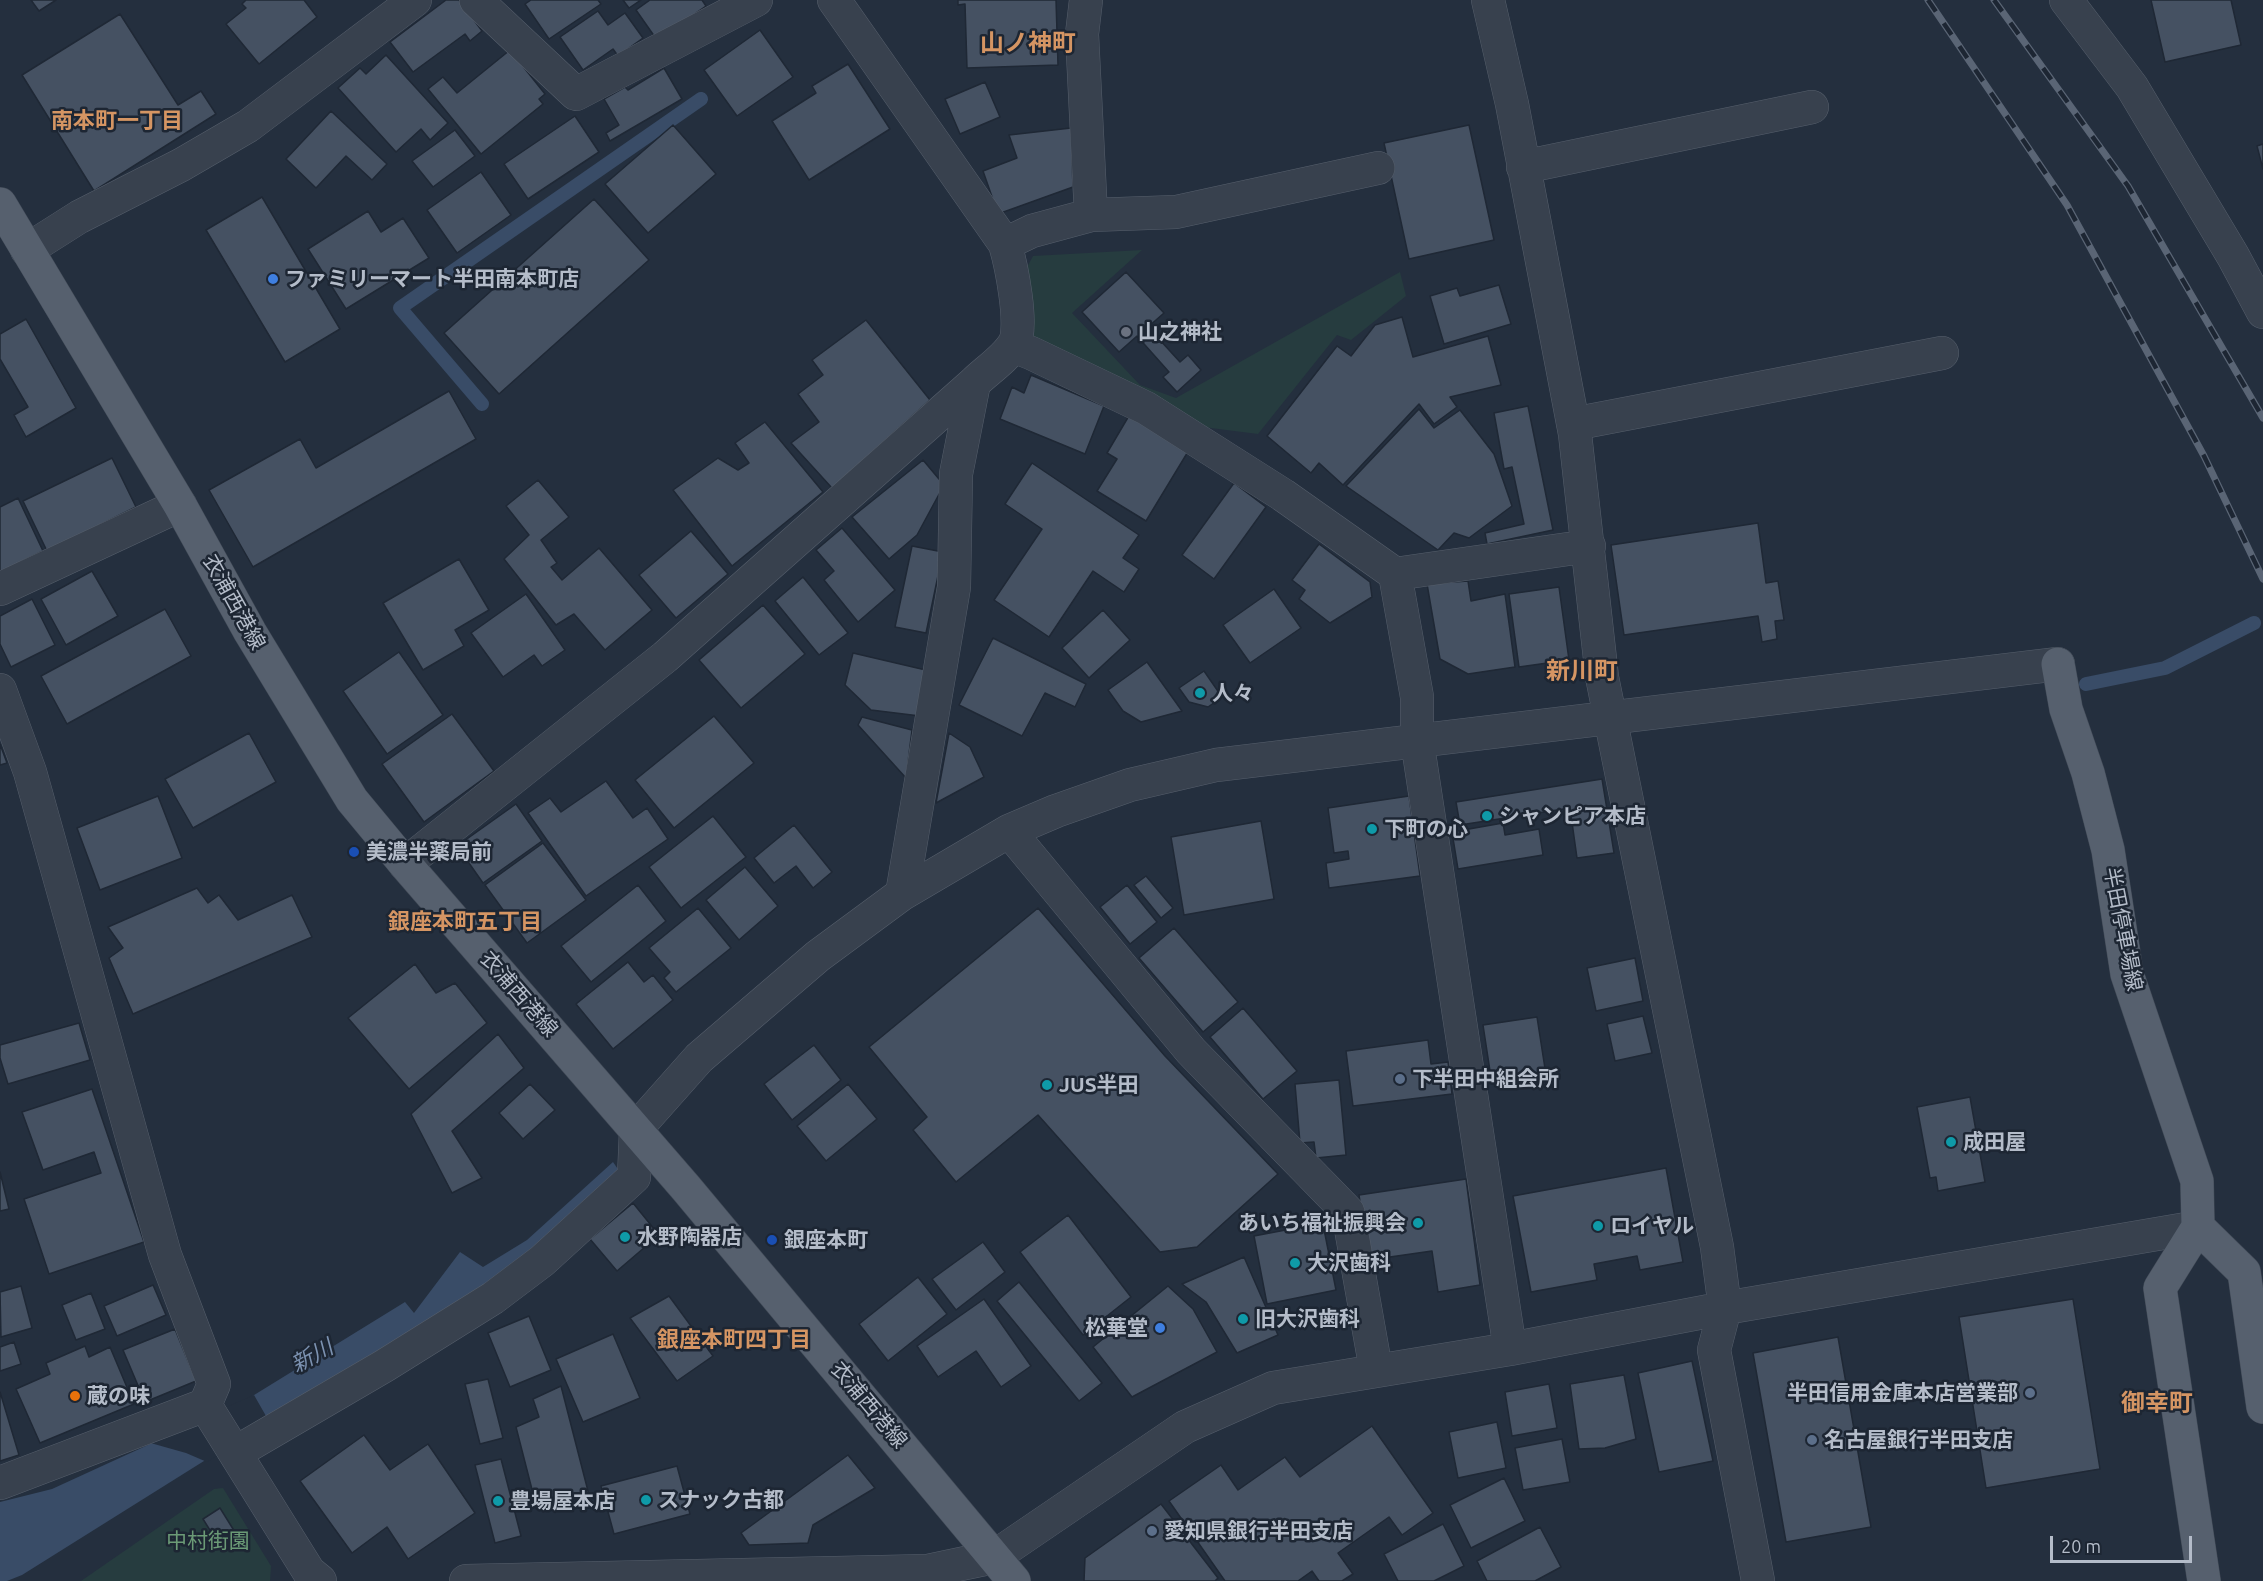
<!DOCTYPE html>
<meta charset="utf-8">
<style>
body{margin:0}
#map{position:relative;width:2263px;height:1581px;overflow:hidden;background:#242f3e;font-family:Ubuntu,sans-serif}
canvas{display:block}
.scale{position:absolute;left:2050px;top:1536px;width:142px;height:27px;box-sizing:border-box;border:3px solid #b4bcc9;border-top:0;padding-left:8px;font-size:18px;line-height:21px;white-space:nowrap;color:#b4bcc9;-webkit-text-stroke:4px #1d2633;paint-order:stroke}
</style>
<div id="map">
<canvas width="2263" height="1581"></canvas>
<div class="scale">20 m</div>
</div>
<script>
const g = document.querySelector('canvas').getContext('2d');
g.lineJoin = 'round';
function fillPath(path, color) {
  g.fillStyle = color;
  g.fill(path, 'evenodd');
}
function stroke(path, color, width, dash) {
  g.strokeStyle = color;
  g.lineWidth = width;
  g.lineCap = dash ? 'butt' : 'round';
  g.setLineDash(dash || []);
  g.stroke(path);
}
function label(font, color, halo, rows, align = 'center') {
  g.font = font + ' Ubuntu,"Noto Sans JP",sans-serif';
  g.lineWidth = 5;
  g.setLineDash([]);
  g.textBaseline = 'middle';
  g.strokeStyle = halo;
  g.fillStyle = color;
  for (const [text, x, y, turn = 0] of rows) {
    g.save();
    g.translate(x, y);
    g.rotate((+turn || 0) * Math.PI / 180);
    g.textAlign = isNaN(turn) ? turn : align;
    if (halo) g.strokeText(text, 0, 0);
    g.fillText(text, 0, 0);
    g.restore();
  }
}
fillPath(new Path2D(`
 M1142,250L1072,313L1140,385L1176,398L1400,272L1406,296L1351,340L1337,335L1258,434L1195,426L1027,337L1023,275L1033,256Z
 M223,1488L271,1566L270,1581H81L214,1489Z`), '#263c3f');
fillPath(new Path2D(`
 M613,1162L622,1175L536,1253L22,1575L7,1581H0V1502L52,1489L246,1400L405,1302L414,1313L460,1252L483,1267L527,1240Z`), '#394c67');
fillPath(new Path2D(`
 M254,1395L270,1423L207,1462L186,1453L147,1442Z`), '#242f3e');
stroke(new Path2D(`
 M482,404L400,308L701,99
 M2086,684L2165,668L2254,623`), '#394c67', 14);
const building = new Path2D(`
 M31,0H56L39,11Z
 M246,0H304L317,17L259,64L226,24L246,8L242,4Z
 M446,0H459L482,31L470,41L465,34L413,72L390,42Z
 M531,0H598L601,4L549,39L525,4Z
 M623,0H641L629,8Z
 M650,0H702L706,6L657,40L636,10Z
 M958,0H1056L1058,65L967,68L965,4L958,5Z
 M2151,0H2231L2241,45L2165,62Z
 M598,11L608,25L625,13L643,38L618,56L613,49L583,70L560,37Z
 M120,14L178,105L201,91L216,114L94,191L22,75Z
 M760,30L793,77L737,116L704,70Z
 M510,50L545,94L539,99L543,104L481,154L428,89L443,77L457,93Z
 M386,55L448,123L430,140L421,129L396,152L338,88L360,68L366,74Z
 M848,64L890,129L809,180L772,121L816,93L812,86Z
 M664,68L682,99L610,141L606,133L619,125L604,99L625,87L628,90Z
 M985,82L1000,117L960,134L945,99Z
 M331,111L387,164L372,180L346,156L316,188L286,159Z
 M575,116L599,152L528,199L504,164Z
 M673,125L716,174L648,233L605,184Z
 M1469,125L1494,240L1409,259L1384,143Z
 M1071,128L1073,187L998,214L983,171L1017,158L1009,135Z
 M455,130L475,156L433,187L412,161Z
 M2263,144V169L2257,146Z
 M481,172L511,215L457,253L427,210Z
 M262,197L340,329L285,362L206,230Z
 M594,199L649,260L499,394L444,333Z
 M368,211L381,232L403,218L429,258L346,309L308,249Z
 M1126,272L1164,313L1148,327L1180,362L1188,355L1201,370L1177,392L1163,377L1169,372L1137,336L1119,352L1082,312Z
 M1499,285L1511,324L1444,344L1430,296L1457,288L1460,296Z
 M1402,317L1413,357L1488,336L1501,385L1450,397L1457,407L1434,424L1419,404L1343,485L1319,463L1311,473L1267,436L1337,346L1351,356L1375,325Z
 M26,319L76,408L26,437L14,415L28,407L0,359V334Z
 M866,320L930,400L832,488L791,443L819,422L798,394L823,375L812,360Z
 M1031,375L1104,406L1085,454L1000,419L1012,387L1024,393Z
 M449,391L476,439L253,567L209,490L300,439L316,468Z
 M1528,406L1553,530L1487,544L1485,533L1524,524L1512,467L1504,469L1494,413Z
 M1419,409L1434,428L1460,410L1494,454L1512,506L1469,538L1454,533L1438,550L1346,486Z
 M1130,414L1189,450L1146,521L1097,491L1117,459L1107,453Z
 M765,422L823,492L732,566L673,490L718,458L738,470L749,463L735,443Z
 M112,458L136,507L47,551L23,501Z
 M923,460L944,485L917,535L889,559L852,517Z
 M1032,463L1139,535L1123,558L1139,569L1124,592L1093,571L1049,637L994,600L1042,529L1005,504Z
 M538,480L569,517L541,540L557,563L551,567L562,580L599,548L652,610L605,650L574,614L556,625L504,559L529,535L506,506Z
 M1234,483L1266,507L1214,579L1182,555Z
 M18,498L43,551L0,572V507Z
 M1758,523L1766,583L1778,581L1784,620L1775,621L1777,639L1762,642L1758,616L1624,635L1611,545Z
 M842,528L895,590L858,622L824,580L834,571L816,550Z
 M691,531L728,574L676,618L639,575Z
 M1319,544L1370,582L1372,597L1330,623L1299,599L1305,590L1292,580Z
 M912,546L943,552L926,633L895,627Z
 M459,559L489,610L455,630L464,646L423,670L383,603Z
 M92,571L118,616L66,645L41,599Z
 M803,577L848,633L819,655L775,601Z
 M1468,581L1471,601L1505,594L1515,667L1468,674L1440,659L1427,584Z
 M1559,587L1569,660L1519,667L1509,594Z
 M1274,589L1301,628L1250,663L1223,625Z
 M526,594L565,650L542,666L534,655L503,677L471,633Z
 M32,599L55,645L11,667L0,644V616Z
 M763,605L805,654L741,708L699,660Z
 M165,609L191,656L67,724L41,676Z
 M1103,610L1130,640L1089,678L1062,648Z
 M993,638L1086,684L1075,707L1045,693L1022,736L959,705Z
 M399,652L443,715L387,754L343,691Z
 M853,653L930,671L920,716L871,710L845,685Z
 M1147,662L1182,711L1141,722L1123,711L1108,690Z
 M1204,671L1222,697L1208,707L1189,702L1179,688Z
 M452,714L494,771L424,822L382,764Z
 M714,716L754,763L674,828L635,780Z
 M862,717L912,730L906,778L858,725Z
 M249,733L276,782L193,828L165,779Z
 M949,733L970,747L984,777L936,803Z
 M0,744L7,763L0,765Z
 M1602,779L1614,853L1577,858L1570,808L1460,825L1456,802Z
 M606,781L633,818L647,808L668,839L586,896L528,813L550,798L561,812Z
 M158,796L182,858L100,890L77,828Z
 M1409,796L1420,876L1329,888L1326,863L1349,859L1348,851L1334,853L1328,808Z
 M516,804L542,841L483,883L457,846Z
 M713,816L746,857L681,908L649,867Z
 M1261,821L1274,899L1184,915L1171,837Z
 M1503,823L1505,835L1539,829L1543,855L1458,869L1452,832Z
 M794,825L832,872L813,888L796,866L774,883L754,858Z
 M543,843L586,900L527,943L485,885Z
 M745,867L778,906L739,940L706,900Z
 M1146,876L1173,908L1161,918L1134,885Z
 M638,885L666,921L591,982L561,946Z
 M1127,885L1157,922L1130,944L1100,907Z
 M197,888L208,903L219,895L238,920L292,895L312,937L133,1014L109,958L123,948L108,927Z
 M698,908L731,948L676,992L664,978L670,972L649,948Z
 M1038,908L1165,1056L1278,1174L1197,1247L1160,1252L1038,1115L956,1182L913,1130L927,1117L869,1047Z
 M1174,928L1238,1002L1203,1032L1139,958Z
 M1635,958L1643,1001L1596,1011L1587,968Z
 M628,962L644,982L653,975L673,1000L613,1049L576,1004Z
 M415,964L436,993L455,983L487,1023L409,1089L348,1018Z
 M1243,1008L1297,1071L1263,1099L1210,1037Z
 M1643,1016L1652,1053L1615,1061L1607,1024Z
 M1537,1017L1546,1075L1492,1084L1483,1025Z
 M79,1023L90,1060L8,1084L0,1058V1045Z
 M498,1034L524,1068L452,1131L482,1178L452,1193L411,1114Z
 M1428,1040L1431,1064L1448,1062L1452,1094L1353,1106L1346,1051Z
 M814,1045L841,1080L792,1120L764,1084Z
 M1339,1080L1346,1155L1316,1158L1314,1142L1300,1143L1295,1084Z
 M530,1084L555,1110L523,1139L499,1113Z
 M848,1084L877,1119L826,1161L797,1126Z
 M92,1089L144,1242L49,1274L24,1199L101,1173L94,1152L43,1170L22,1112Z
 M1970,1097L1985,1182L1938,1191L1936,1177L1930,1178L1917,1107Z
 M1666,1168L1683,1262L1640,1270L1637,1256L1594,1264L1597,1280L1531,1292L1513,1196Z
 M0,1172L9,1209L0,1211Z
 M1466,1179L1480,1285L1438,1292L1432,1251L1369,1260L1359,1195Z
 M633,1203L659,1235L617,1271L590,1239Z
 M1321,1214L1336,1290L1267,1304L1254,1236L1296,1228Z
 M1068,1215L1131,1297L1083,1335L1020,1252Z
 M983,1242L1005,1272L956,1310L932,1279Z
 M1244,1257L1278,1335L1237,1353L1206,1302L1182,1284Z
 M918,1277L947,1314L888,1361L859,1324Z
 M1019,1282L1102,1383L1079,1401L997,1301Z
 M153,1285L166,1315L117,1336L104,1306Z
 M21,1286L32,1328L1,1337L0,1292Z
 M1168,1286L1193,1309L1217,1352L1132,1397L1093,1347Z
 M91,1293L105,1329L76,1340L62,1305Z
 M669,1296L713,1356L677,1381L630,1318Z
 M984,1299L1031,1366L1001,1387L976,1351L938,1377L917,1346Z
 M2073,1299L2100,1469L1986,1488L1959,1317Z
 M529,1316L551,1370L510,1387L488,1333Z
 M175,1329L196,1381L145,1402L123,1350Z
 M613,1334L640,1398L583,1422L556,1359Z
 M1838,1337L1871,1527L1786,1542L1753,1353Z
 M14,1342L21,1364L0,1371V1347Z
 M85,1346L89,1357L110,1347L134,1404L40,1443L16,1389L50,1374L46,1363Z
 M1692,1361L1713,1461L1659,1472L1638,1373Z
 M1624,1375L1636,1439L1605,1448L1579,1449L1570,1384Z
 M488,1379L503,1438L480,1444L465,1384Z
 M1549,1384L1557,1428L1512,1436L1505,1392Z
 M561,1386L589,1495L537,1509L516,1427L539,1417L533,1399Z
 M0,1392L19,1455L0,1461Z
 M1497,1422L1506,1468L1458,1478L1449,1432Z
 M1372,1426L1433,1513L1402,1535L1389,1517L1338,1553L1353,1574L1342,1581H1319L1312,1571L1298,1581H1225L1169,1501L1221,1465L1238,1490L1285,1457L1300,1477Z
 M364,1435L390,1470L428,1444L475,1513L408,1559L387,1527L352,1553L300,1481Z
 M1562,1439L1570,1482L1523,1490L1515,1448Z
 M848,1455L875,1488L813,1525L808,1543L749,1545L741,1533Z
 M501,1459L521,1536L495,1543L475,1465Z
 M677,1466L690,1514L614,1534L601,1486Z
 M1504,1478L1525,1521L1471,1548L1450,1505Z
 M1161,1504L1218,1578L1215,1581H1084L1085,1558Z
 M220,1508L238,1537L221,1548L203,1519Z
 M1443,1524L1464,1566L1434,1581H1398L1384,1554Z
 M1540,1527L1561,1567L1535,1581H1487L1477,1561Z`);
fillPath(building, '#455162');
stroke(building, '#1f2835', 1.5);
const minor = new Path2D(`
 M476,0L576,94L756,0
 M1488,0L1512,104L1575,434L1602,677L1717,1247L1725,1308L1714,1350L1758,1581
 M2066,0L2132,87L2233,256L2263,312
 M1523,167L1812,107
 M1091,215L1176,212L1378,168
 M1005,244L1032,231L1091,215L1082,34L1086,0
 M27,250L79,217L181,165L248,126L415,0
 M1013,346L1031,353L1146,408L1283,495L1395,574L1417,697V740L1510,1349
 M1573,424L1942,353
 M1395,574L1589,546
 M0,589L180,505
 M0,690L30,772L165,1255L214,1384L205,1405L0,1483
 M1009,831L1191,1051L1348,1212L1376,1370
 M405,864L665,657L974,383C986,371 1005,359 1014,344C1024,327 1011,264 1005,244L834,0
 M902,894L954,587L956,474L974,383
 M205,1405L309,1572L320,1581
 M235,1453L384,1366L493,1298L542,1261L634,1177L636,1129L699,1058L818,956L902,894L1009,831L1056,811L1130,785L1216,765L2058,664
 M466,1581L928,1571L994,1557L1185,1427L1273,1388L1510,1349L1725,1308L2198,1227`);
const major = new Path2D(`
 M0,204L180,505L250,632L352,800L405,864L686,1188L1014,1581
 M2058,664L2066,709L2088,773L2108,850L2127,974L2197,1181L2198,1227L2160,1288L2204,1581
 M2198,1227L2244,1272L2263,1407`);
stroke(minor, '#565f6c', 34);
stroke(major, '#414a57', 34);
stroke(minor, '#38414e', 33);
stroke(major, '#56606e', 33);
const rail = new Path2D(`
 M1928,0L2067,205L2204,456L2263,579
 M1994,0L2128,186L2263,418`);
stroke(rail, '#5a6575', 7);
stroke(rail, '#1d2633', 4.5, [14]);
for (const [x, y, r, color] of [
 [273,279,6,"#3f7fe0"],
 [1126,332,6,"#6b7280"],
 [1200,693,6,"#0f9aa8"],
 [1487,816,6,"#0f9aa8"],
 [1372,829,6,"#0f9aa8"],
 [354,852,6,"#1a4fb4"],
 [1400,1079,6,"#5c6f8a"],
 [1047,1085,6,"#0f9aa8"],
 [1951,1142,6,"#0f9aa8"],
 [1418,1223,6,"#0f9aa8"],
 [1598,1226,6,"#0f9aa8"],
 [625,1237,6,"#0f9aa8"],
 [772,1240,6,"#1a4fb4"],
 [1295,1263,6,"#0f9aa8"],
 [1243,1319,6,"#0f9aa8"],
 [1160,1328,6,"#3f7fe0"],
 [2030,1393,6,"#5c6f8a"],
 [75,1396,6,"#e8710a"],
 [1812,1440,6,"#5c6f8a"],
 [646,1500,6,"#0f9aa8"],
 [498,1501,6,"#0f9aa8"],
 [1152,1531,6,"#5c6f8a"]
]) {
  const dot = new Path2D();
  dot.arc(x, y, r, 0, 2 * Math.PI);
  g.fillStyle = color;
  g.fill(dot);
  stroke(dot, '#1d2633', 2);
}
label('bold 21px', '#b4bcc9', '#1d2633', [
 ["ファミリーマート半田南本町店",285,279],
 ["山之神社",1138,332],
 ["人々",1212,693],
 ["シャンピア本店",1499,816],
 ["下町の心",1384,829],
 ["美濃半薬局前",366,852],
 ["下半田中組会所",1412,1079],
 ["JUS半田",1059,1085],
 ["成田屋",1963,1142],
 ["あいち福祉振興会",1406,1223,"right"],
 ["ロイヤル",1610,1226],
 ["水野陶器店",637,1237],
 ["銀座本町",784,1240],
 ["大沢歯科",1307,1263],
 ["旧大沢歯科",1255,1319],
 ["松華堂",1148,1328,"right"],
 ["半田信用金庫本店営業部",2018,1393,"right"],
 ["蔵の味",87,1396],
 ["名古屋銀行半田支店",1824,1440],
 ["スナック古都",658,1500],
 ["豊場屋本店",510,1501],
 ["愛知県銀行半田支店",1164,1531]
], 'left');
label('21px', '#b4bcc9', '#1d2633', [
 ["衣浦西港線",234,602,61],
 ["半田停車場線",2123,929,79],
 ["衣浦西港線",519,994,49],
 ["衣浦西港線",869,1405,50]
]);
label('21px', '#6b9a76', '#1d2633', [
 ["中村街園",208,1541]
]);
label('bold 22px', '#d59563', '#1d2633', [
 ["南本町一丁目",117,121],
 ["銀座本町五丁目",465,922],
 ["銀座本町四丁目",734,1340]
]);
label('italic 22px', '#7c92b1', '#1d2633', [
 ["新川",312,1356,-29]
]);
label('bold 24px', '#d59563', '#1d2633', [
 ["山ノ神町",1028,43],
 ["新川町",1582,671],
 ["御幸町",2157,1403]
]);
</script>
